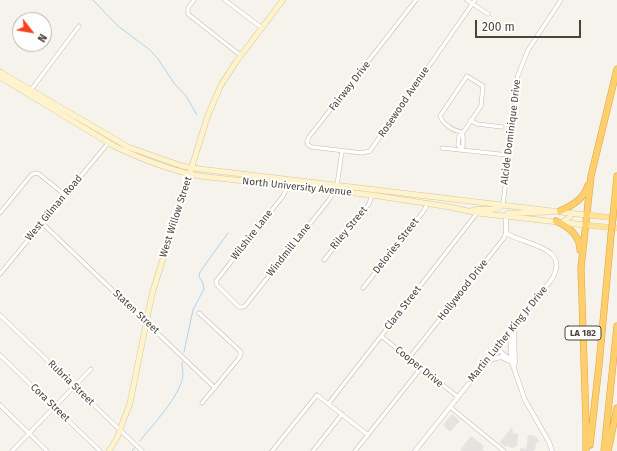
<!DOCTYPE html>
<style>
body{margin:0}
#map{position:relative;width:617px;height:451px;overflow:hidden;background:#f6f3ec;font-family:"Fira Sans",sans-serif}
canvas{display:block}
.north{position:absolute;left:12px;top:12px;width:40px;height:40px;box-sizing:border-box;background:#fff;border:1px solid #b7b4b0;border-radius:50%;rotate:121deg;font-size:11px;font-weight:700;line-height:16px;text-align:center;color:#4b4439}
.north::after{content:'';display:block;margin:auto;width:14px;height:18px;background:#fc3f1d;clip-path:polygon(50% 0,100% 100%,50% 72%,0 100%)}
.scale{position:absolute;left:475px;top:20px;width:106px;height:18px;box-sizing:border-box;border:2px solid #4b4439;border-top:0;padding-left:5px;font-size:12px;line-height:14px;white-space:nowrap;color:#4b4439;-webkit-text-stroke:3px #fff;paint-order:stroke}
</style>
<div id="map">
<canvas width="617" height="451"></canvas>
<div class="north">N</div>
<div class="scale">200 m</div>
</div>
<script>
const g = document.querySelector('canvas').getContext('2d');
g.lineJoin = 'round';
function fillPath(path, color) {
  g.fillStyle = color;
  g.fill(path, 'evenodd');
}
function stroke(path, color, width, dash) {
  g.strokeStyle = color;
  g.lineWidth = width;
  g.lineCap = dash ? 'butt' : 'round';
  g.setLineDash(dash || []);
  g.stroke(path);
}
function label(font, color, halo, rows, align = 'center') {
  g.font = font + ' "Fira Sans",sans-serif';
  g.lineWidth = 4;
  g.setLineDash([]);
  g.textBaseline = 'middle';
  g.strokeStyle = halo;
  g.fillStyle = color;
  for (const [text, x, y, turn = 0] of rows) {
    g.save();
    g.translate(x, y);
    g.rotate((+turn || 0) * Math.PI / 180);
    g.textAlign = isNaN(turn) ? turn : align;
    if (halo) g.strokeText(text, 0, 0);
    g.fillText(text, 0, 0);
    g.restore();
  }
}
fillPath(new Path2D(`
 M452,414L460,421L450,432L443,425Z
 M512,427L513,433L518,434L517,446H515V448L508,447V445L505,447L500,442Z
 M528,435L535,436V438L537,437L539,441L535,445L536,448L533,451H520V448L526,449Z
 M471,436L484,446L482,449L485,451H462L460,450Z`), '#e5e3e0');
stroke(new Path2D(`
 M93,0L118,26L150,50L158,59L174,83L186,96L197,115
 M184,352L193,310L204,289L203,283L199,277L200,272L228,233
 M140,441C153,424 176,401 182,380C184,375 182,368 182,362
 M132,451L134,448`), '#a9d4f2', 1);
const minor = new Path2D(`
 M194,0L188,8V14L240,55
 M225,0L262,28
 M416,0L309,137L307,142L308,145L312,147L362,153L370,151L475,0
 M467,0L488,14
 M31,90L79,26
 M470,120L477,124L502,127
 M462,134L481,106L483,86L467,76L440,116C443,124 453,131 462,132
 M442,148L508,155
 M460,150L463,146V136L462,134L459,136L458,145L461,148
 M337,185L342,151
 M288,186L283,196L216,281L217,285L239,307H243L245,306L328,201L335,191
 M503,205L518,75L528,50L561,0
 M0,213L31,175L35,173L39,174L65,195
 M42,223L215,388
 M324,260L369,204L372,195
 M0,274L109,142
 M363,288L423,212L428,203
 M199,313L239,350L241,353L239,358L202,403
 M0,315L142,451
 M381,336L458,397
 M0,355L100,451
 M409,358L504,238L506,233
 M329,403L477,213
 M0,405L47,451
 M450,407L504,451
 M12,451L91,369
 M272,451L317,395L368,435
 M313,451L342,414
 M355,451L421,368`);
const tertiary = new Path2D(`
 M511,330V360
 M497,349L511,360L525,400L549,442L552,451
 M488,361L493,359L501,357L509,361
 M514,366L515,362L514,327
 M415,451L552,279C571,246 524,245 506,233V217`);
const secondary = new Path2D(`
 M0,72L128,147L182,166L200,169L586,215
 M0,77L114,146C141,159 170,170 199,176L372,195L450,207L477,213L585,225
 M473,210C482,208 495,212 503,205
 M506,217L508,213H511L551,212
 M563,222L570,217L571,213
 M109,451L117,438L130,403L152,294L208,115L221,85L236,62L283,0`);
const primary = new Path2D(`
 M586,215L617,218
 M585,225L617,228`);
const motorway = new Path2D(`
 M614,207L617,176
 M560,211C573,205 584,199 588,185
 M556,221C569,227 580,236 580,250
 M590,445L599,365L611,235
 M586,451V424L581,268L591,176L617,69
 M604,451L617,326
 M608,451L617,408`);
stroke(minor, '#c2bbae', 4.5);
stroke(tertiary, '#c2bbae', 5);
stroke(secondary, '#d6c79b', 6);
stroke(primary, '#e6c16a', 6);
stroke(motorway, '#e0a43c', 7);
stroke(minor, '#fff', 3.5);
stroke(tertiary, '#fff', 4);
stroke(secondary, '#fff3cd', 5);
stroke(primary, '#ffe39c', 5.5);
stroke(motorway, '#ffcf6e', 6);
const motorwayBridge = new Path2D(`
 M611,235L614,207`);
stroke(motorwayBridge, '#e0a43c', 7, []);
stroke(motorwayBridge, '#ffcf6e', 6);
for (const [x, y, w] of [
 [583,333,36]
]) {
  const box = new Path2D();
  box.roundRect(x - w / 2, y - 7, w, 14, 3);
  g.fillStyle = '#fff';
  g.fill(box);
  stroke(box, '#4b4439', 1);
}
label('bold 9px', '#4b4439', null, [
 ["LA 182",583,333]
]);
label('10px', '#4b4439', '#fff', [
 ["Fairway Drive",350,86,-52],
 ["Rosewood Avenue",404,102,-56],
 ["Alcide Dominique Drive",511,132,-83],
 ["North University Avenue",297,187,6],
 ["West Gilman Road",54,208,-50],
 ["West Willow Street",176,217,-72],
 ["Riley Street",349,228,-51],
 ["Wilshire Lane",252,235,-52],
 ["Delories Street",396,246,-52],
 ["Windmill Lane",289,250,-52],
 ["Hollywood Drive",463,290,-52],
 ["Clara Street",403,308,-52],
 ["Staten Street",136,312,43],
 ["Martin Luther King Jr Drive",508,334,-51],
 ["Cooper Drive",419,367,39],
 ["Rubria Street",71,383,44],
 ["Cora Street",50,403,44]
]);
</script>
